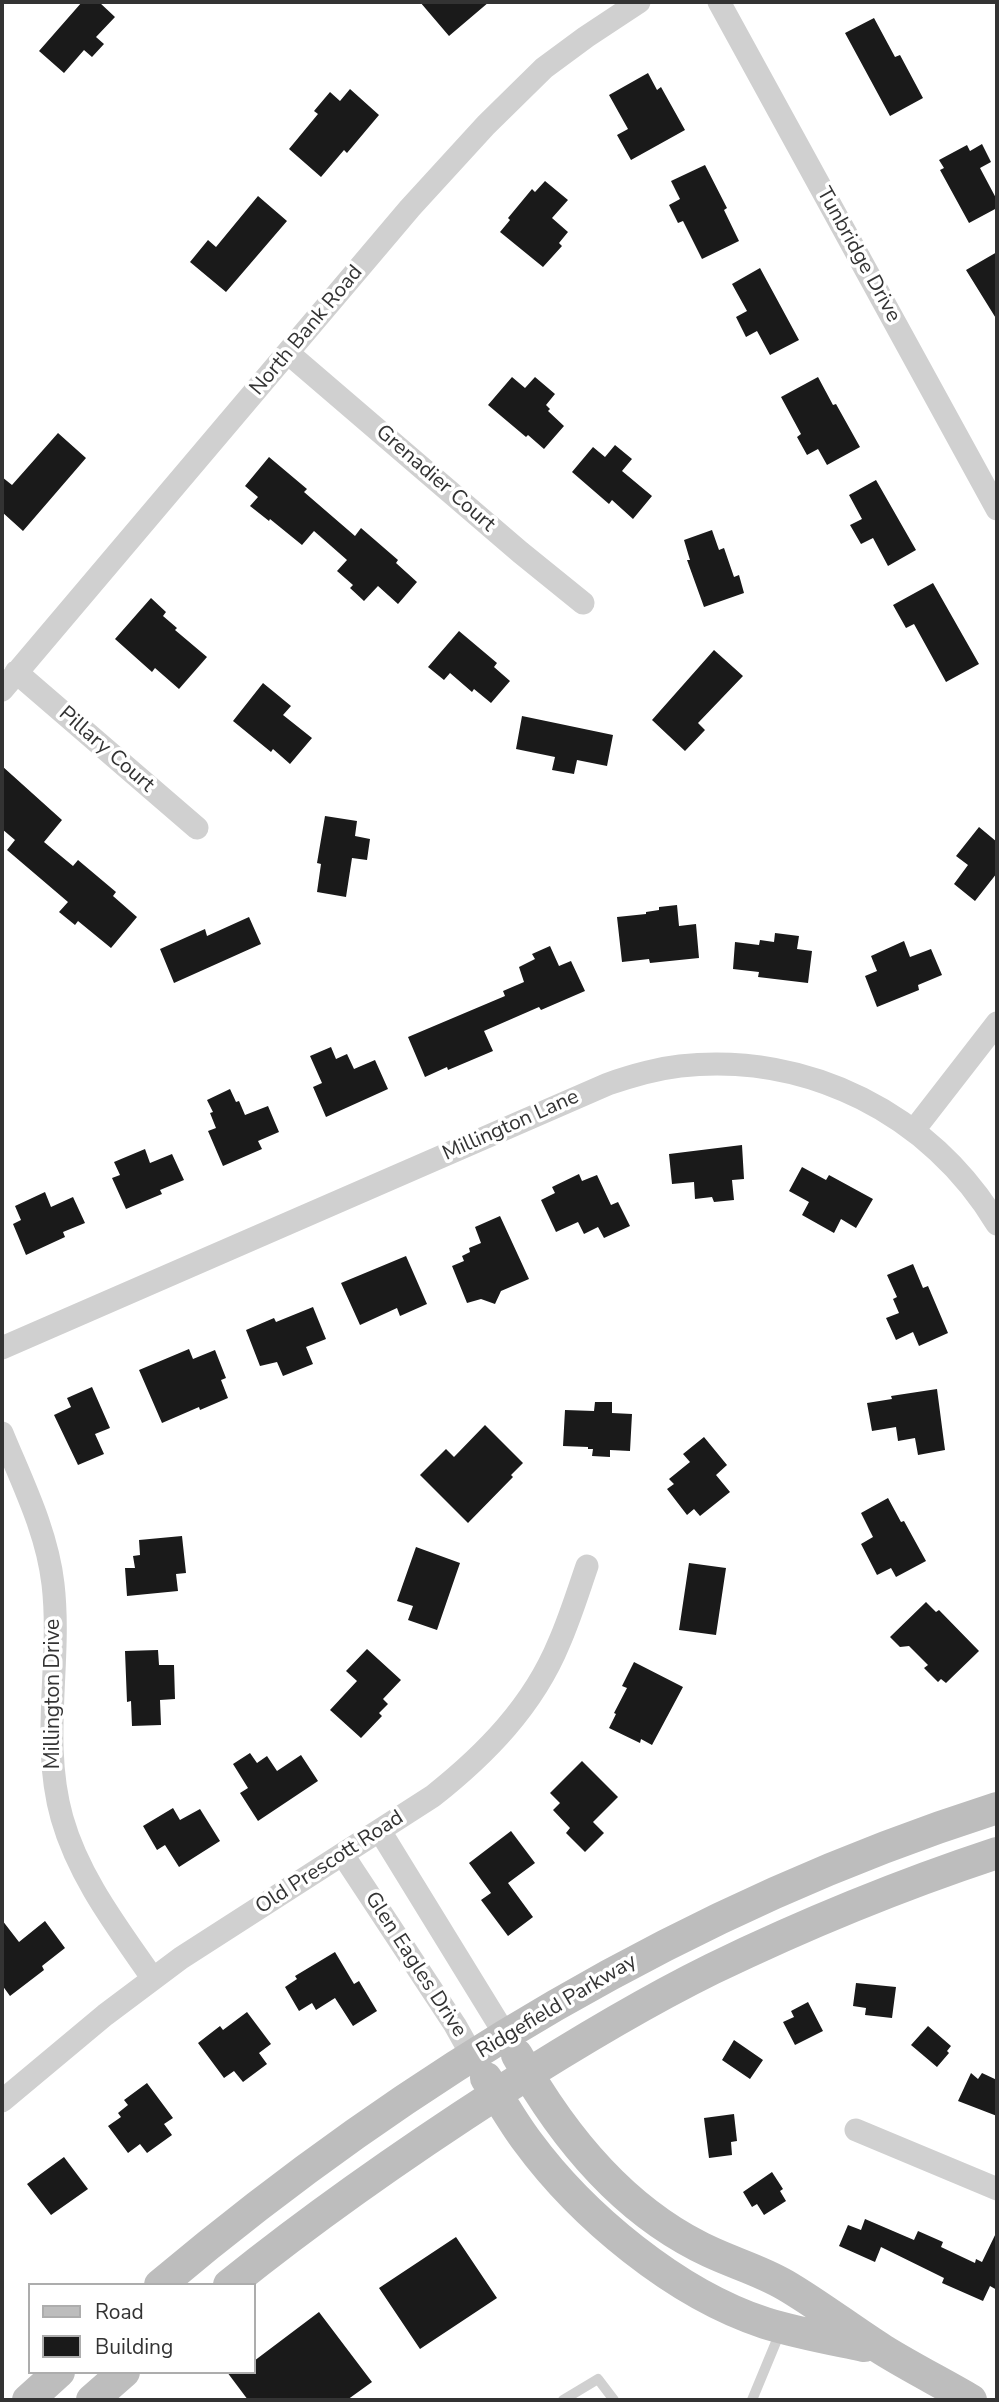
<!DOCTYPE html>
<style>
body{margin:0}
#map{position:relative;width:999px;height:2402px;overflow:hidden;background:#fff;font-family:"Nunito Sans",sans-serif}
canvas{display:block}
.frame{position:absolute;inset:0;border:4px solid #333;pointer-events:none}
.legend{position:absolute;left:28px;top:2283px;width:228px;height:91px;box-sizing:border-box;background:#fff;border:2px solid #adadad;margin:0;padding:9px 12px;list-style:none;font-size:21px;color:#333}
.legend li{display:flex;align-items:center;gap:14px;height:35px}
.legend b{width:35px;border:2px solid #adadad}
</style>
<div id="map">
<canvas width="999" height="2402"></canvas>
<div class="frame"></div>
<ul class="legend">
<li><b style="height:9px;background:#bdbdbd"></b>Road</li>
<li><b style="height:19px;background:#1a1a1a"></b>Building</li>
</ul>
</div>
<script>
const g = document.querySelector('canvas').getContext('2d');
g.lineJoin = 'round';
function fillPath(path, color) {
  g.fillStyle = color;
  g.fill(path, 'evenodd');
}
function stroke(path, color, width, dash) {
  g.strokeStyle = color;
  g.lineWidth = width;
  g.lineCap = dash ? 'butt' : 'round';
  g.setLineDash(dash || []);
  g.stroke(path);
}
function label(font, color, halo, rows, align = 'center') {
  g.font = font + ' "Nunito Sans",sans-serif';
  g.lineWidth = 7;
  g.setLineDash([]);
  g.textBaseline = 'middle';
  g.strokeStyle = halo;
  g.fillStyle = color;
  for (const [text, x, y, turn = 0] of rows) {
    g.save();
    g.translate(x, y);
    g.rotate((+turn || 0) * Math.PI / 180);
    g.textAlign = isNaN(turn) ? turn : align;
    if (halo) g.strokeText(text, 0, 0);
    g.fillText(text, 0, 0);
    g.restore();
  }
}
fillPath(new Path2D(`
 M82,2H99L115,17L96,37L104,44L92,57L84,50L64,73L39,51Z
 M420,2H489L449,36Z
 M874,18L895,57L900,55L923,98L890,116L845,33Z
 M648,73L657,90L661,87L685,130L631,160L617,135L628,129L609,95Z
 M350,89L379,115L347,153L344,150L321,177L289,149L318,114L314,111L330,92L340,101Z
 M982,144L991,162L980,168L997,200V208L969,223L940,170L944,168L939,160L967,145L970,151Z
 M705,165L727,208L724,210L739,241L702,259L683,221L678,223L669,205L680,199L671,181Z
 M545,181L568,200L552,218L568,232L559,243L562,246L543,267L500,232L510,220L508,218L532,189L535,192Z
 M258,196L287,221L226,292L190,262L208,240L216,247Z
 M997,252V320L966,270Z
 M760,268L799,340L770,355L757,331L746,337L736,317L747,311L732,284Z
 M512,377L525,388L535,377L555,394L546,405L550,409L548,411L564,426L544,449L528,435L526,437L488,405Z
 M818,377L833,405L836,404L860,447L827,465L818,449L807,455L797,437L801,434L781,397Z
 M58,433L86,458L23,531L2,512V477L12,485Z
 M615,445L632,459L622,471L652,496L633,519L612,500L609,504L572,472L593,447L605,457Z
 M269,457L307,489L304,492L355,536L361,528L398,560L396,563L417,582L398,604L378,586L364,601L350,588L353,585L337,571L347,560L314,531L302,545L270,519L269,521L250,506L258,497L245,486Z
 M876,480L916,550L888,566L873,538L861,544L850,525L862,519L849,495Z
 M712,530L719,550L724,548L734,577L739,575L744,593L704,607L687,560H690L684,540Z
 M933,583L979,664L946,682L914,624L906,628L893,605Z
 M151,598L166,612L163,616L177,628L175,630L207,657L179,689L155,668L152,672L115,639Z
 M459,631L497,663L494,667L510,681L491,703L474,689L472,692L450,673L444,680L428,667Z
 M714,650L743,676L698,723L705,730L685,751L652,720Z
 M263,683L291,706L283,715L312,738L290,764L273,749L271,752L233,721Z
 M522,716L613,735L607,766L577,760L574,774L552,770L555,757L516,749Z
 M2,766L62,820L44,842L73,866L78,860L116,892L113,896L137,917L111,948L78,921L75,925L59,912L68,902L7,850L15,840L2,829Z
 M325,816L357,821L355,836L370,839L367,860L352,858L346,897L317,892L321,864L317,863Z
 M979,827L997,842V873L975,901L954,884L968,865L956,856Z
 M677,905L679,926L696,924L699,958L650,963L649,959L622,962L617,917L646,914V912L659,910V907Z
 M249,917L261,944L174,983L160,949L205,929L207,936Z
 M775,933L799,936L797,949L812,951L808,983L758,977L759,972L733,969L735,942L759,945L760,940L774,942Z
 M904,941L910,957L931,949L942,975L918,985L919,990L877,1007L865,976L877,971L871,956Z
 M550,946L559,966L571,961L585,991L541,1010L539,1007L484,1031L493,1051L448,1070L447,1067L425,1077L408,1037L505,996L503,991L524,982L519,967L535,959L532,954Z
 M331,1047L336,1059L347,1054L354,1069L375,1060L388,1089L326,1117L313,1087L322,1083L310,1056Z
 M230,1089L236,1102L239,1101L245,1115L268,1106L279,1132L258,1141L262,1149L223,1166L208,1131L216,1128L210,1113L213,1112L207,1100Z
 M742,1145L744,1179L732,1180L734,1200L714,1202L712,1197L695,1199L694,1182L672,1184L669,1154Z
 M145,1149L150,1163L172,1154L184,1180L160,1190L162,1194L126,1209L112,1178L120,1175L114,1162Z
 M802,1167L826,1180L829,1175L873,1199L856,1228L841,1219L834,1233L802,1215L809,1202L789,1191Z
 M579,1174L582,1181L597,1175L611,1205L618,1202L630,1226L604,1238L598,1227L584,1234L578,1222L556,1232L541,1200L555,1193L552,1187Z
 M45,1192L51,1207L73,1197L85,1223L63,1232L65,1237L26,1255L13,1224L21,1220L15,1206Z
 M500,1216L529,1279L501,1291L495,1304L481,1299L467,1303L452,1266L464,1261L462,1256L470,1252L469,1248L481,1243L475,1227Z
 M406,1256L427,1304L400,1316L397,1308L360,1325L341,1283Z
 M913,1264L923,1288L928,1286L948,1333L919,1346L913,1332L896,1340L886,1318L899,1313L893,1299L897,1297L887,1275Z
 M313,1307L326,1339L306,1347L313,1364L283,1376L277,1362L260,1366L246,1330L274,1318L276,1322Z
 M189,1349L193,1359L215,1350L226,1378L221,1380L228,1398L200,1410L199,1407L162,1423L139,1370Z
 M92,1387L110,1428L95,1434L104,1454L78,1465L54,1415L71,1407L67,1398Z
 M937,1389L945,1450L918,1455L915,1438L898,1441L896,1427L872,1431L867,1403L892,1399L891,1396Z
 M595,1402H612V1413L632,1414L630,1451L610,1450V1457L592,1456L593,1449H588V1447L563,1446L565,1410L594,1411Z
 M485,1425L523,1463L511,1475L513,1477L468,1523L420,1475L446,1449L454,1457Z
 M704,1437L727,1465L716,1475L730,1492L700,1516L694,1509L687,1515L667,1489L674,1484L669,1479L690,1462L683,1454Z
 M888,1498L901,1522L904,1521L926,1561L896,1577L891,1568L877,1575L861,1544L873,1537L861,1513Z
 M182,1536L186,1573L176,1574L178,1591L127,1596L125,1568H135L133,1556L140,1555L139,1540Z
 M416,1547L460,1563L437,1630L408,1620L413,1606L397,1601Z
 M689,1563L726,1568L716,1635L679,1630Z
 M926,1602L936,1612L939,1610L979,1651L946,1683L941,1679L938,1682L924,1668L928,1665L909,1646L900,1647L890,1637Z
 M367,1649L401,1680L383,1699L388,1704L379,1713L382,1716L361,1738L330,1710L357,1681L346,1671Z
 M158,1650L159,1665H174L175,1699L160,1700L161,1725L132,1726L131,1701L127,1702L125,1651Z
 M634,1662L683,1687L652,1745L641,1739L640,1743L609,1728L616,1714L614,1713L627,1688L622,1686Z
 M250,1753L257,1763L267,1756L277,1771L301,1755L318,1781L258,1821L240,1793L248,1788L233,1764Z
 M582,1761L618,1797L593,1822L604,1833L585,1852L566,1833L570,1828L553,1810L560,1803L550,1793Z
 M173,1808L180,1820L200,1809L220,1841L179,1867L165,1845L157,1850L143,1826Z
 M511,1831L535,1863L508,1883L533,1917L508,1936L481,1900L491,1893L469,1863Z
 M2,1920L19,1942L45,1921L65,1948L42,1966L44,1970L10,1996L2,1985Z
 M335,1952L354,1984L359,1981L377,2011L353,2026L335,1998L316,2010L312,2003L299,2011L285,1987L297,1979L295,1976Z
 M856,1983L896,1987L892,2018L865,2015L866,2008L853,2006Z
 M808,2002L823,2031L795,2045L783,2022L794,2017L791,2011Z
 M247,2012L271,2044L259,2053L267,2064L243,2082L234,2071L224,2078L198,2043L220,2026L223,2030Z
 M928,2026L951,2046L947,2051L949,2053L937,2067L911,2045Z
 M734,2040L763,2060L750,2079L722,2060Z
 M971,2073L978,2079L982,2073L997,2080V2116L958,2101Z
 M147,2083L173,2118L164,2124L172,2135L147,2153L140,2144L128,2153L108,2126L121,2117L118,2113L128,2105L124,2100Z
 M734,2114L737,2141L731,2142L732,2155L709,2158L704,2118Z
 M64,2157L88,2189L51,2215L27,2184Z
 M772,2172L783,2189L780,2191L786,2201L764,2215L757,2204L752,2207L743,2192Z
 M865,2219L914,2240L918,2231L943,2242L941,2247L975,2263L976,2259L982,2262L997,2231V2290L990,2286L983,2301L942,2283L944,2278L881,2247L875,2262L839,2246L848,2225L861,2230Z
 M456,2237L497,2298L420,2349L379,2288Z
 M319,2312L372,2382L347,2400H248L227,2372H254V2361Z`), '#1a1a1a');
stroke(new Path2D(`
 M563,2400L598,2379L614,2400
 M752,2400L781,2330`), '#d0d0d0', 10);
stroke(new Path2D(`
 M719,2L997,509
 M288,353L520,552L583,603
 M16,672L197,828
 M2,690L410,208L486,125L544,68L586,37L639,2
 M914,1130L997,1023
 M2,1348L608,1084C631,1076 655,1069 680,1066C808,1052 931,1114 997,1224
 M2,1433C22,1482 47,1531 53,1584C62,1662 40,1740 62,1818C79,1878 118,1928 153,1979
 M380,1831L506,2036
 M343,1855L455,2025L473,2057
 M2,2101L105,2015L181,1958L433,1796C486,1754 533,1706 559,1643C570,1618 578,1592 587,1566
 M856,2130L997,2189`), '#d0d0d0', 23);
stroke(new Path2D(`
 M517,2055C560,2132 618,2205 698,2246C726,2261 758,2269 785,2285C819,2305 850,2329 883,2350C912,2368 942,2383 971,2400
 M486,2078C500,2099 512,2121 527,2141C582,2216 676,2294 765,2323C797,2333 831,2339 864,2346
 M160,2285C407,2077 689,1906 997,1808
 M229,2285C316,2215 408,2151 501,2091C570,2047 639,2005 712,1969C805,1924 900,1885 997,1853
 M28,2400L59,2372
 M92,2400L124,2372`), '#bdbdbd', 32);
label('21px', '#333', '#fff', [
 ["Tunbridge Drive",858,255,61],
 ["North Bank Road",307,331,-50],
 ["Grenadier Court",435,479,41],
 ["Pillary Court",106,750,41],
 ["Millington Lane",511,1126,-24],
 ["Millington Drive",54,1694,-90],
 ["Old Prescott Road",330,1863,-33],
 ["Glen Eagles Drive",415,1965,57],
 ["Ridgefield Parkway",557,2007,-31]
]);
</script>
